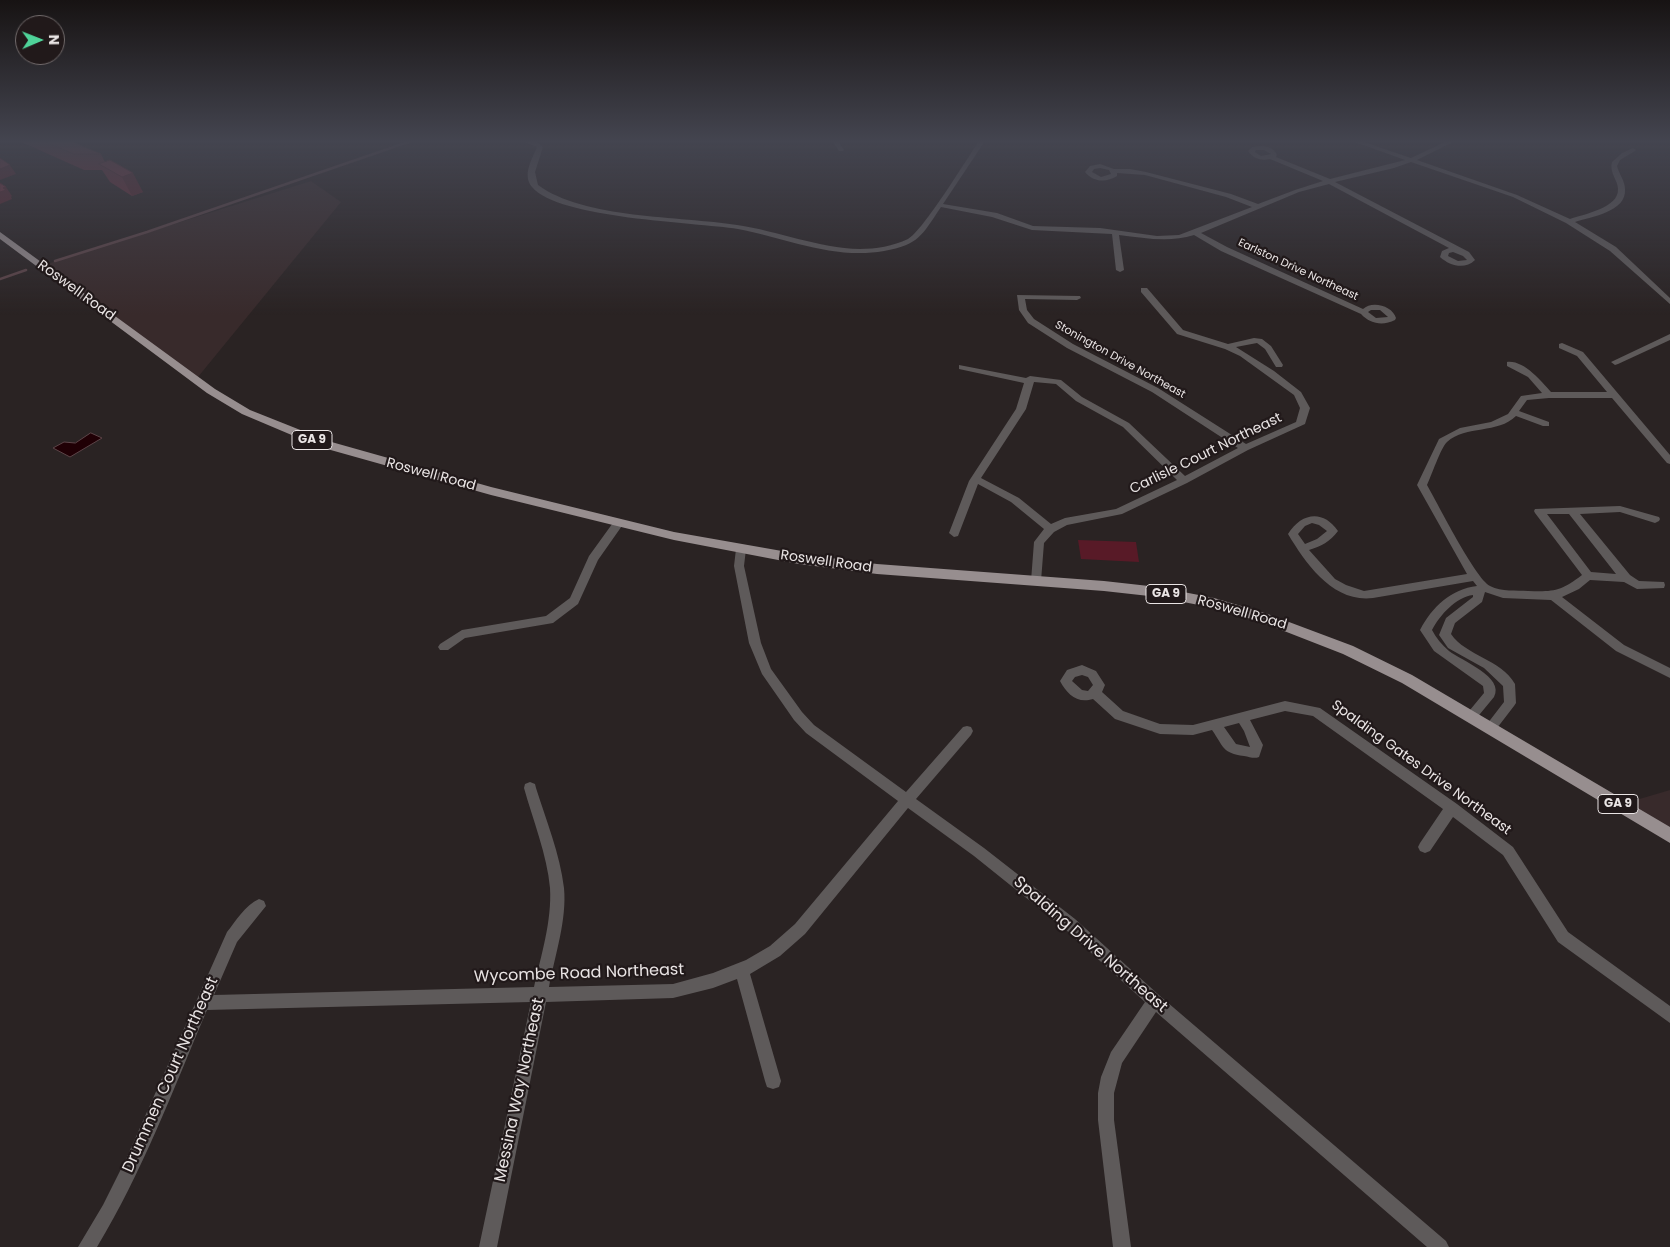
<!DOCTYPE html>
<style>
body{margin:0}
#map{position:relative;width:1670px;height:1247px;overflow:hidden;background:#2a2323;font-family:Poppins,sans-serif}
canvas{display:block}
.north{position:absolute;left:15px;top:15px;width:50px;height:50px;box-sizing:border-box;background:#21191a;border:1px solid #716a6b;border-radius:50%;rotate:89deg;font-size:14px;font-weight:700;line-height:20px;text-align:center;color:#e9e4e4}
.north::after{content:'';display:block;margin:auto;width:18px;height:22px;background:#4fd399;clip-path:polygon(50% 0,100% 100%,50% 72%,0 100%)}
</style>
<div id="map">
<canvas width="1670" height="1247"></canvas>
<div class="north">N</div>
</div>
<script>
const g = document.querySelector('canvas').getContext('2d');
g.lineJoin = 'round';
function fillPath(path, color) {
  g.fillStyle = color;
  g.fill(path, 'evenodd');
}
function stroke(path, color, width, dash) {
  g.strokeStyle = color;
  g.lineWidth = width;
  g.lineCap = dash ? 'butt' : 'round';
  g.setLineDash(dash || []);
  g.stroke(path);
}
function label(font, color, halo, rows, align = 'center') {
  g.font = font + ' Poppins,sans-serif';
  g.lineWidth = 4.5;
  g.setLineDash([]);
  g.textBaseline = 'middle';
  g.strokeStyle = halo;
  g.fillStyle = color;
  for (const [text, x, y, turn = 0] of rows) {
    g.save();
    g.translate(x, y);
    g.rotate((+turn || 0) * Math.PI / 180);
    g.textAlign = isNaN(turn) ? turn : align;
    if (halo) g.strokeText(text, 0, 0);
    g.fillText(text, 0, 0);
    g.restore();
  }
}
fillPath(new Path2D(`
 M311,181L341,202L198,377L69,293L47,264Z
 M1670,790V830L1626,803Z`), '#382a2b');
fillPath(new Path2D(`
 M1078,540L1136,542L1139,562L1081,559Z`), '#581a27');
const water = new Path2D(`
 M91,433L102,438L70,457L53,448L64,442L75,443Z`);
fillPath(water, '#200005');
stroke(water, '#5c4448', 1);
stroke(new Path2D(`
 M55,261L147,232L411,141
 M0,279L26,270`), '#5c4448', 2.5);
fillPath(new Path2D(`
 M522,141L537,142L543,147L535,172L538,185C584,219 680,216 737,225C778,231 818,248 860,249C876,249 893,246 908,239C923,231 966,160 979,141H985L943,204L997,213L1033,226L1100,228L1157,236L1179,235L1252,207L1226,197L1145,175L1117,173V176C1106,183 1093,182 1085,172L1090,166L1100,164L1114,169H1130L1146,172L1231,194L1258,204L1295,190L1323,181L1270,159C1261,161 1254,159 1248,151L1252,147C1261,145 1273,145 1277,155L1276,157L1330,179L1405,160L1352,141H1361L1411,158L1447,141H1455L1417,160L1517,195L1570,219C1584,214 1619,208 1618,189C1618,180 1609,173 1612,162L1622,153L1633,148L1636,150L1635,151L1620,160L1617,166C1619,174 1625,181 1625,189C1627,212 1590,217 1575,222L1616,247L1670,298V304L1610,251L1566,223L1513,197L1411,162L1394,168L1335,182L1469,252L1475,260C1465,270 1450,266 1440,257L1442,251L1449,248L1329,184L1299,192L1201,233L1227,247L1363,309C1372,300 1393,306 1396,318L1395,320C1383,326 1370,324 1361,314L1221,251L1194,235C1169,243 1145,238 1119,235L1124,270L1120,272L1116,270L1112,234L1032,230L992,217L941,207C922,235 919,245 884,251C834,260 786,238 738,229C694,222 559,219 532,187C522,175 532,159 537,147ZM1256,150H1264L1271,154L1261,156L1255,152ZM1100,168L1109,170L1111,174L1101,177L1092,172L1094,169ZM1453,252L1463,256L1467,260L1458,261L1448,256L1449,253ZM1371,310H1380L1388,317L1376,318L1368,312Z
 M832,141H838L844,150L843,151H839Z
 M1141,288H1147L1183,330L1228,344L1254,338L1262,339L1271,346L1283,365L1282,367H1276L1265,349L1257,343L1236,347L1274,371L1301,392L1310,408L1305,424L1248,450L1187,483L1122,514L1067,525L1054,532L1044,543L1041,581L1036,585L1032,584L1031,581L1034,542L1044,529L1011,502L978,484L958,536L954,537L949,533L969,481L1016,409L1024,383L959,369V365L1026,378L1030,376L1061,380L1082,397L1129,423L1185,476L1238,448L1152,392L1067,348L1028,323L1019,310L1017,295L1080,296L1081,298L1077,300L1025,299L1027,310L1034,319L1073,344L1158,388L1246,444L1296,422L1300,408L1294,395L1240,356L1225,349L1177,334L1141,292ZM1034,382L1056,384L1076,401L1123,427L1177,480L1116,509L1065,518L1051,524L1019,498L981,478L1026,409Z
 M1670,334V340L1618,364L1615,365L1611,362Z
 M1562,343L1583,352L1670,455V464L1667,463L1612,398H1549L1527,400L1519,411L1549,422V426H1543L1516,416C1498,434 1466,425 1447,442C1441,447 1431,477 1427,485C1438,504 1475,578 1490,586C1502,592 1516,590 1528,591C1554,592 1561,591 1582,575L1535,513L1534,511L1535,509L1620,506L1659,517L1660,519L1659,521L1655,523L1620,512L1580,514L1630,575L1639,581L1664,582L1665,585L1664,588L1637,589L1624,582L1590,580L1579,589L1562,597L1624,645L1670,668V678L1616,651L1551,600L1503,598L1485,592L1482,602L1455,623L1451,634C1466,656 1501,659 1515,684L1516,703L1514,706L1494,732L1490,733L1486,732L1484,728L1504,702L1503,686L1484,668L1448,648L1439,635L1446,618L1473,597V595C1456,597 1440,615 1432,630C1436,638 1442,645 1449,651C1462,661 1505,677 1494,697L1475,720L1471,721L1467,720L1465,716L1484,693L1483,686L1434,651L1420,630C1432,607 1451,589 1477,586L1473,581L1373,598C1333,603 1306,564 1288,534C1301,513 1323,509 1338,531C1330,542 1321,546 1309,550L1335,579L1346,585L1364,591L1467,574L1417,485L1439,439L1460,428L1491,422L1508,414L1521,396L1542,393L1528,377L1507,366V362C1524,360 1541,381 1551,392H1607L1577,356L1559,348V344ZM1547,514H1569L1616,574L1591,572ZM1312,523L1319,525L1327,531L1317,539L1305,544L1298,534L1305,526Z
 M619,519L624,523L598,560L578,604L553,623L465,638L448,650H440L438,647L440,644L462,630L546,616L570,598L589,556L615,520Z
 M741,545L746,549L744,566L761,643L771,669L802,712L814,725L906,792L963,727L967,726L971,727L973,731L971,735L916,799L984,848L1075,919L1160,996L1446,1241L1449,1247H1427L1156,1012L1122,1063L1114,1093V1120L1131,1247H1113L1098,1120V1093L1101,1077L1111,1052L1145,1002L1065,929L974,856L908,808L805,934L780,956L750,974L781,1081L779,1087L773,1089L767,1087L765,1081L737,979L713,988L673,998L546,1002L497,1247H479L531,1002L207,1010C173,1090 142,1173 97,1247H78L103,1205L126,1159L227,932C236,921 245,905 259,899L264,901L266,906L237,942L214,995L534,987C541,956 552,921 550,888C547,855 533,820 524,788L525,784L530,782L535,784L536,788C546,820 560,854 564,888C567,920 555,955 549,987L673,984L713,973L746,960L770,946L795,924L898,801L806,733L794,720L762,674L749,643L734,566L736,549Z
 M1082,665L1096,671L1105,685L1102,692L1123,711L1160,724L1193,725L1285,701L1320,708L1457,804L1513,847L1568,932L1670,1006V1023L1558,942L1503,855L1453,817L1430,851L1425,853L1420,851L1418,847L1420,843L1443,809L1313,716L1285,711L1250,720L1263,745L1259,757C1254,759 1250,757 1244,756C1222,753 1224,747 1212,730L1193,735L1160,734L1115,719L1093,699C1077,704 1067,694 1060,681L1067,670ZM1082,675L1088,677L1093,685L1088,691L1082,690L1072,681L1075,677ZM1239,723L1244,731L1250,747L1236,744L1224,727Z`), '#5e5a5a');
fillPath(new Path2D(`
 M0,232L215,389L250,410L328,441L491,487L674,532L799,554L877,564L1104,581L1158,587L1214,598L1265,613L1353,646L1412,675L1670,827V843L1402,683L1343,654L1261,622L1214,608L1158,597L1104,591L877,574L799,564L674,540L491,495L320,447L242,414L207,393L0,239Z`), '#978e8f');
fillPath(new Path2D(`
 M19,141H70L101,154L105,162L143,192L132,196L110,182L102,170H84Z`), '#702c39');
fillPath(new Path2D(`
 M10,165L16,174L0,180V169Z
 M133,173L143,192L132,196L122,177Z
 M6,187L12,196L11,197L12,199L0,204V192L3,188Z`), '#5b242e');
const building = new Path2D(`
 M44,141H70L101,154H74Z
 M0,158L10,165L0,169Z
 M110,160L133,173L122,177L99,164Z
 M0,183L6,187L3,188L6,190L0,192Z`);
fillPath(building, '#823342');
stroke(building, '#5b242e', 1);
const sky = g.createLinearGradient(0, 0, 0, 315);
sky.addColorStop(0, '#171313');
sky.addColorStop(0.45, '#444550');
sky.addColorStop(1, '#44455000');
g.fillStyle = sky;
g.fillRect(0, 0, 1670, 315);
label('11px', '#e9e4e4', '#21191a', [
 ["Earlston Drive Northeast",1298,270,25],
 ["Stonington Drive Northeast",1120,360,29]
]);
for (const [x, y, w] of [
 [312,440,40],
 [1166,594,40],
 [1618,804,40]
]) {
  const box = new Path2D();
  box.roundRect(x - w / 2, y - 9.5, w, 19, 4);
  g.fillStyle = '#21191a';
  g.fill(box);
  stroke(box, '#e9e4e4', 1);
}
label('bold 12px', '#e9e4e4', null, [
 ["GA 9",312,440],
 ["GA 9",1166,594],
 ["GA 9",1618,804]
]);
label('14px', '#e9e4e4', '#21191a', [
 ["Roswell Road",76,291,36],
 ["Carlisle Court Northeast",1206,454,-26],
 ["Roswell Road",431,475,15],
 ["Roswell Road",826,562,8],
 ["Roswell Road",1242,613,16],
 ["Spalding Gates Drive Northeast",1421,768,36]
]);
label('16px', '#e9e4e4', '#21191a', [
 ["Spalding Drive Northeast",1090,945,41],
 ["Wycombe Road Northeast",579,974,-2],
 ["Drummen Court Northeast",171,1075,-66],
 ["Messina Way Northeast",520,1090,-78]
]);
</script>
